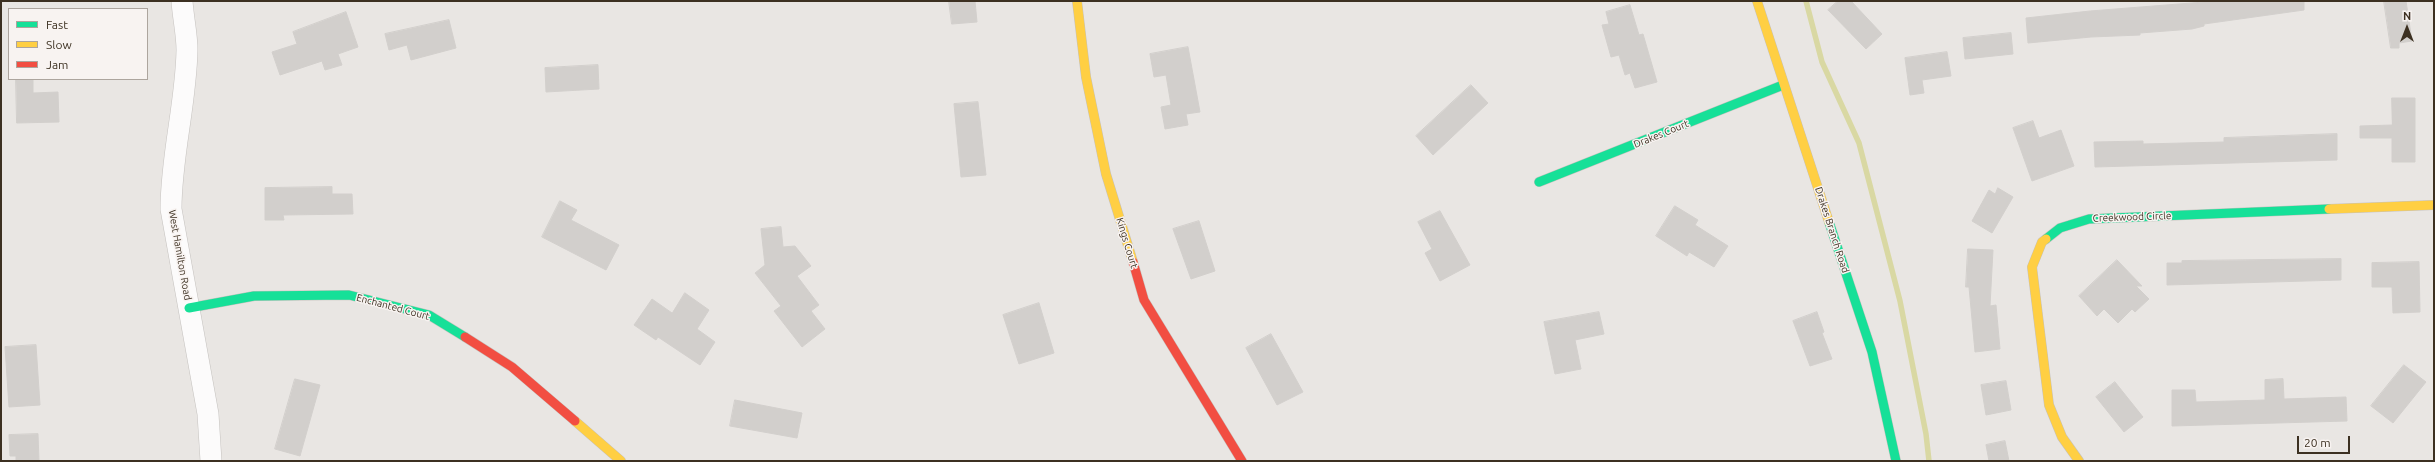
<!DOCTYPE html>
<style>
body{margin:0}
#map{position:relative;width:2435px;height:462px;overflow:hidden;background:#e9e6e3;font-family:Ubuntu,sans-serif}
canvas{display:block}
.frame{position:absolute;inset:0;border:2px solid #3c3021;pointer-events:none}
.legend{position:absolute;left:8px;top:8px;width:140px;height:72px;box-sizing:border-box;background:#f8f3f1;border:1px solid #ada59e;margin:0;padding:5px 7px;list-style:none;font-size:12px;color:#3c3021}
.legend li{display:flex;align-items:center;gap:8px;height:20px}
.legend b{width:20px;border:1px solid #ada59e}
.north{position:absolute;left:2387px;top:8px;width:40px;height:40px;-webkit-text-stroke:3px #f8f3f1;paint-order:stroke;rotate:0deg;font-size:11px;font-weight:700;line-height:16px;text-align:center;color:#3c3021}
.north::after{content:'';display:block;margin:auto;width:14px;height:18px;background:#3c3021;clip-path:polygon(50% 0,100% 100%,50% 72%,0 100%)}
.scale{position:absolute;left:2297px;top:436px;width:53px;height:18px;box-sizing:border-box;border:2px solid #3c3021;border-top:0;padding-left:5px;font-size:12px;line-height:14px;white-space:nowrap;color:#3c3021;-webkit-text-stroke:3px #f8f3f1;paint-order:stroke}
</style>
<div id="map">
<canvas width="2435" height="462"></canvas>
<div class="frame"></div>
<ul class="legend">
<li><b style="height:5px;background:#16e098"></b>Fast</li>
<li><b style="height:5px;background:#ffcf43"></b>Slow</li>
<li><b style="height:5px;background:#f24e42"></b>Jam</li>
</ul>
<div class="north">N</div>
<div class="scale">20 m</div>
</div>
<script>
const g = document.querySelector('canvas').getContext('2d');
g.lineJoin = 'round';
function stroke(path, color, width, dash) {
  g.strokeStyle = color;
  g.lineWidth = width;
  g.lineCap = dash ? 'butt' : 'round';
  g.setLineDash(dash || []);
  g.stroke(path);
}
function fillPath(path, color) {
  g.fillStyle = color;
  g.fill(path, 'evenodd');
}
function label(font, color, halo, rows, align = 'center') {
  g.font = font + ' Ubuntu,sans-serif';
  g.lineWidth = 3;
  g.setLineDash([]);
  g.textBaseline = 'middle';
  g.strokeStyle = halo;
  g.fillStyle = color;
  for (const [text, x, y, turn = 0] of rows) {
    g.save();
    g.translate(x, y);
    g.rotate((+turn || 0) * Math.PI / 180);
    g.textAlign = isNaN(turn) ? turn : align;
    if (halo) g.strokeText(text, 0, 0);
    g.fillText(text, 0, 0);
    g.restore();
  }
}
stroke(new Path2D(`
 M1806,1L1822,62L1859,143L1900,301L1926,434L1929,461`), '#d9d8a3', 5.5);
const building = new Path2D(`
 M949,1H975L977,22L952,24Z
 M1838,1H1851L1882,34L1866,49L1828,10Z
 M2217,1H2304V10L2204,24V26L2192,29L2140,33V35L2091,37L2028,43L2026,18L2090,11Z
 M2384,1H2406L2412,41L2399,43V48H2391Z
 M1630,5L1639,35L1643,34L1657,82L1635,88L1630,73L1625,75L1619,55L1611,57L1602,25L1609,24L1606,12Z
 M346,12L358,47L338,54L342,65L325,70L322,61L280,75L272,52L297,44L293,32Z
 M449,20L456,48L411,60L407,45L389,50L385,34Z
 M2011,33L2013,54L1965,59L1963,38Z
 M1188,47L1200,112L1186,114L1188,125L1165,129L1161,107L1171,105L1166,75L1154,77L1150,54Z
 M1947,52L1951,76L1922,80L1924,93L1910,95L1905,58Z
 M598,65L599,89L546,92L545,68Z
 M16,79H33V93L58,92L59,122L17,123Z
 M1471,85L1488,103L1433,155L1416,136Z
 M2392,98H2415V162H2392V138H2360V126L2392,125Z
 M978,102L986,175L961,177L954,104Z
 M2033,121L2039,138L2061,130L2074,166L2032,181L2013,128Z
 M2337,134V160L2095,167L2094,142L2143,141V144L2224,142V138Z
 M332,187V194H352L353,214L283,215L284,220H265V188Z
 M1998,188L2013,197L1992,233L1972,221L1989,190L1995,194Z
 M560,201L577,210L571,220L619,245L606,270L542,237Z
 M1675,206L1698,220L1695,225L1728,246L1714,267L1689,252L1687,256L1656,236Z
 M1440,211L1470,265L1440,281L1425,253L1432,249L1418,222Z
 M1199,221L1215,271L1191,279L1173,229Z
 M781,227L783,247L795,246L811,266L797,276L819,305L811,311L825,329L802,347L774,311L781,306L755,273L765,265L761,229Z
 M1968,249L1993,250L1990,306L1996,305L2000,349L1975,352L1969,287H1966Z
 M2341,259V280L2167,285V263H2182V261Z
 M2117,260L2142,286H2136L2149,299L2135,312L2132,309L2118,323L2104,309L2097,316L2079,296Z
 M2419,262L2420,312L2393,313L2392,287H2372V263Z
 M685,293L709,310L697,329L715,342L700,365L658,337L656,340L634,325L652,299L672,313Z
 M1039,303L1054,353L1019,364L1003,315Z
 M1599,312L1604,334L1575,340L1581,369L1555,374L1544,322Z
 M1817,312L1824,332L1822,333L1832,359L1810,366L1793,321Z
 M1271,334L1303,392L1277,405L1246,348Z
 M36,345L40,405L9,407L5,347Z
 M2404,365L2426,382L2393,423L2371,406Z
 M295,379L320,385L300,456L275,449Z
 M2283,379L2284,399L2346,397L2347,421L2172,426V390H2195L2196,402L2265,400V380Z
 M2006,381L2011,410L1986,415L1981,385Z
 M2115,382L2143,417L2124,432L2096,397Z
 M735,400L802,413L797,438L730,426Z
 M38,434L39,461H16V456H10L9,435Z
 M2005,441L2009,461H1989L1986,445Z`);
fillPath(building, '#d2cfcc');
stroke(building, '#d2cfcc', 1);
const street = new Path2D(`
 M182,1C183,17 187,34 187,50C186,104 171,156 171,209L208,414L211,461`);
const fast = new Path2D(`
 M1539,182L1783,85
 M1829,222L1872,352L1896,461
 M2046,239L2060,228L2089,219L2329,209
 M189,308L254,296L349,295L429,315L465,337`);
const slow = new Path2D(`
 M1077,1L1086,77L1106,174L1133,262
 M1757,1L1829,222
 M2329,209L2434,205
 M2046,239L2042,242L2032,267L2049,405L2062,437L2079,461
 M575,421L621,461`);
const jam = new Path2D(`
 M1133,262L1144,300L1242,461
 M465,337L512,367L575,421`);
stroke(street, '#c5c2bf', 22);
stroke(fast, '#c5c1bd', 10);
stroke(slow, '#c5c1bd', 10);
stroke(jam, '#c5c1bd', 10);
stroke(street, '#fcfbfb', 21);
stroke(fast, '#16e098', 9);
stroke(slow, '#ffcf43', 9);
stroke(jam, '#f24e42', 9);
label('10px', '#3c3021', '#f8f3f1', [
 ["Drakes Court",1661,134,-22],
 ["Creekwood Circle",2132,217,-2],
 ["Drakes Branch Road",1832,230,72],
 ["Kings Court",1127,243,73],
 ["West Hamilton Road",180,255,80],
 ["Enchanted Court",393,307,15]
]);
</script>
